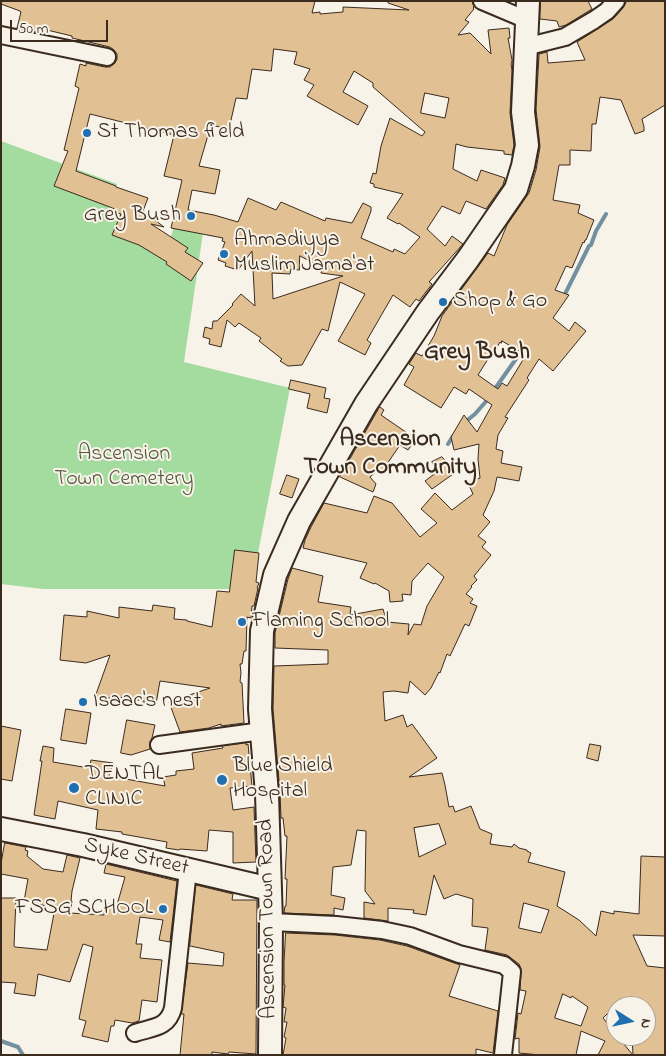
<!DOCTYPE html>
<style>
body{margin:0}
#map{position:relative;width:666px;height:1056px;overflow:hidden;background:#f7f3e8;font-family:"Indie Flower",sans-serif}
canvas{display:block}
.frame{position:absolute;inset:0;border:2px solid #3b2a1e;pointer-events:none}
.north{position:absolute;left:606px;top:996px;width:50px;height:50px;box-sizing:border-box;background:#f7f3e8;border:1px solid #aca397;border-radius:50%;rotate:100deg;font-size:14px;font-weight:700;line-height:20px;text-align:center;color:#3b2a1e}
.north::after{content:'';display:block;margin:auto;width:18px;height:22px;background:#1f6fb2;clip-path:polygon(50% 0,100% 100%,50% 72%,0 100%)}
.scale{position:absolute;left:10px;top:20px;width:98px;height:22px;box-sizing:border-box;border:2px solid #3b2a1e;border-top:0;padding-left:6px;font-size:15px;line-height:18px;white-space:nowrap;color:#3b2a1e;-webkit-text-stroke:4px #f7f3e8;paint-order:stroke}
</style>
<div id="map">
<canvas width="666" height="1056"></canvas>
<div class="frame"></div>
<div class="north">N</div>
<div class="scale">50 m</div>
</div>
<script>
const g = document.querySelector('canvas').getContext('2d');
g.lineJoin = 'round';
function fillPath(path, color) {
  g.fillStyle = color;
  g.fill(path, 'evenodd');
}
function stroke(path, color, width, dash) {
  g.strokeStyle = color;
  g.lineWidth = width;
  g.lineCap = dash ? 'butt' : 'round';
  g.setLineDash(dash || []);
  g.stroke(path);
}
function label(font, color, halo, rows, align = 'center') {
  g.font = font + ' "Indie Flower",sans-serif';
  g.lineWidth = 4;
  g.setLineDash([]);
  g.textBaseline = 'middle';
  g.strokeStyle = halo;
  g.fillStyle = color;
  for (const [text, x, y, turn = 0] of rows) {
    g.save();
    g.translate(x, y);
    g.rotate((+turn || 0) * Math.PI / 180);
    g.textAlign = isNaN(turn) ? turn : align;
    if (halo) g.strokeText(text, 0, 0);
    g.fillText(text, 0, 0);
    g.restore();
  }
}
fillPath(new Path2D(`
 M1,141L117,184L108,210L171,237L180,203L205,219L184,362L290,388L251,589H43L1,584Z`), '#a4dca0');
stroke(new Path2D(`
 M564,296L589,246L591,245L596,231L606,214
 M494,390L523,349
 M464,423L475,414L489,398
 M448,444L453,436
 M1,1041L18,1047L23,1055`), '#7290a0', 4);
const building = new Path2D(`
 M1,1H315L312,13L320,12V14L343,12V7L409,10L388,3V1H472L474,7L473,8L474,9L465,20L469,22L458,35L470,33L491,54L488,30L509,28L510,38H508L512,60V62L511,63L512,71L510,113L514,145L512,155L504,154V151L467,147L456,144L453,169L477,181L481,170L505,178L503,185L486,209L466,201L460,214L442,206L427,229L445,246L452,236L463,244L429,282L432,284L419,301L416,299L410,307L393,295L367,340L371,343L365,355L338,341L365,294L340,282L328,331L322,329L302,365L288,366L280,361L282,359L259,341L261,338L239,323L235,327L227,320L221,347L209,344L210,339L203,337L205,327L212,329L213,321H217L233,305L232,304L241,294L255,306L252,251L238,270L225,266L226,263L218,260L225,242L222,241L223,238L171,228L182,180L164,176L174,135L90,114L76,171L116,186V187L148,198L143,211L164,227L151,224L188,248L185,252L203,263L191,281L166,264L167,262L139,245L112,235L121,214L114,212L115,209L54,186L68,151L64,150L79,88L75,86L80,64L86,66V63L105,67H110L115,63L117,59V54L114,50L110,47L72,38V36L47,30L46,34L17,28L21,12L20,11L1,4ZM274,49L297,52L294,64L310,69L304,80L314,85L307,96L358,125L368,106L343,92L354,71L373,83V87L425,132L422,136L390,118L381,146L376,174L373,173L370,183L374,184V187L403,194L387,218L398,224L399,223L420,237L405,254L394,249L393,252L361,238L371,211V207L363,203L352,223L326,218L325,221L281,202L276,210L248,198L238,222L214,215L188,210L192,190L215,194L220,170L199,166L211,125L229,129L236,98L247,99L252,69L271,71ZM425,93L449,98L445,118L421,113ZM300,256L321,267V273L343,276L273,299L272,273L290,274L291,269L299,270Z
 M541,1H588L592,9L566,25L559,27L557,21L540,19Z
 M627,1H665V105L642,119L644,127V131L635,134L621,100L600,97L596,124H592L591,151L570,150V165H559L553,200L580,205L578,213L594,220L586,240H585L584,243L583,242L572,268L566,266L555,290L569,295L553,318L569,331L575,322L586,331L553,371L539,359L527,378L529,380L505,417L508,418L498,435L496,449L503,451L501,463L522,467L519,481L497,477L494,491L483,515L490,522L478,536L486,542L482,547L491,555L474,576L477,580L471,586L472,587L466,594L473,599L470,603L477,606L469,626L465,624L450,656L447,654L440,673L439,672L431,688L425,695L410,681L408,693L394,691L383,692L385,721L403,715L407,727L412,724L437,758L409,777L442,773L445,785L449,807L453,806L455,812L471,806L480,829L492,834L490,844L512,847L514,844L519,848L527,850V851L531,853L528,862L565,872L557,906L579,920L596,936L601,911L614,914V911L639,914L641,856L665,857V936L633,935L647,966L665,968V1055H633L632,1036H646V1006H615L603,1018L616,1034V1036H617L633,1055H598L605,1041L581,1031L576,1055H540L519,1053V1038L515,1039L518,1013L521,1014L526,991L520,990L521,969L519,964L507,955L485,950L488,928L472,926L473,899L456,894L444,899L434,875L426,915L413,913L414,910L388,908V921L364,918V902L375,904L365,891L366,831L357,830L351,865L333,867L331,895L345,898L343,910L334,908V915L284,913L285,906H286L287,879H285L287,836H285L283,818H281L280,793L273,709L274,666L328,664V650L275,648V633L288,579L292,568L323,576L318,602L351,607L350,615L383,609L387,622L409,624L408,635L414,624L421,625L427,606L444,577L428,563L412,581L411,595L402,594L403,601L390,602L389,591L375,583L374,584L360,578L367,563L303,548L305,540L311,527L324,503L367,513L374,496L392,503L420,537L437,523L421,509L435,493L452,510L473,494L468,483L480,478L478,459L479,444L454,450L451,437L464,415L477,432L492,405L469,389L466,394L454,387L441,408L404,385L414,367L409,364L416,353L422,356L434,336L442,316L488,253L494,256L507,225L529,193L536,170L540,147L536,109L539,54L547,52L548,63L585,60L577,42L613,19L623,8ZM502,341L526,355L507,386L502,383L498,389L478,375L493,351H495L500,342L501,343ZM439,824L446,844L419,857L414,828ZM524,903L549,910L541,933L519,928ZM563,994L571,998L572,996L588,1007L581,1026L555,1018Z
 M291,380L326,388L324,398L330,399L327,413L307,408L310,394L289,389Z
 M380,407L384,410L381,415L416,439L408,450L400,445L389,461L383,475L378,470L370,477L376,484L373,492L340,477Z
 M442,457L456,472L432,489L425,481L437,472L432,462Z
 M287,475L299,479L292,498L280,494Z
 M235,550L259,553L256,582L259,583L257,588H258L254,606H252L251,618L247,617L246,651H244L242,664H240L241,673L240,682L242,683L244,723L221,726V724L209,728L180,732L169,702L210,688L160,681L156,704L144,703V701L111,696V698L95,697L110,655L86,663L60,660L64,615L87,617V611L119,618V607L152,611L153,605L175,608L174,619L187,620V621L212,627L217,591L229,592Z
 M66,709L91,713L86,744L61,740Z
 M127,720L155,725L152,738L150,742V749L131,755L121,753Z
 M1,726L21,730L12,781L1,779Z
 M246,743V745L248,744L252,786L230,788L233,810L254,807L256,862L233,863V832L209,830L207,851L180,849L179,850L166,848L167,842L122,834V832L96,829L98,810L58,801L55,819L34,815L42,761H40L43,746L54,748L53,762L89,768L91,760L113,763L109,776L165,786L163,777L176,775V771L194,769L192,753L223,748L222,746Z
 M590,744L601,746L598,761L587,758Z
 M5,843L26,847L25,850L28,851L27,856L43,869L63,872L67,855L80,858L72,891L71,901H72L70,913L104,915L105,904L117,905L125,877L104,873L106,864L177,881L170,942L159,940L163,920L140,917L136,944H142L140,958L162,960L157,1002L142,1000L139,1021L132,1023L115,1020L114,1026H111L108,1042L82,1036L86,1021L79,1019L93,947L83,944L70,982L38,974L35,996L14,993L16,983L1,982V898H16L14,946L15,947L47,950L55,908L24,901L28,879L1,874V864Z
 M196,885L233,894L232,900H257L256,1054L229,1052L228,1054L212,1052V1055H180L184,1014H181L188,963L223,966L224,953L190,946Z
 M286,933L335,935L380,940L407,946L460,965L449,996L498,1011L493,1053L476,1049V1055H283L286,1038L284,1037L287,1022H284L286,1008L283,1007L285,985H284V962Z`);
fillPath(building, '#e1c093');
stroke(building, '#3b2a1e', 1);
const minor = new Path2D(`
 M482,1L527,20
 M1,35L107,57
 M525,47L565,37L594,20L607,11L616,1
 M159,745L262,731
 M271,922L336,925L382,930L410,936L459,954L504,965L512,972L503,1055
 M135,1033C153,1027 168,1028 173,1008L188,870`);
const secondary = new Path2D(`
 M1,829L83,845L270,889
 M270,1055L271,922L267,794L260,709L262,631L275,575L299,521L366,404L428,312L468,259L516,189L523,166L527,145L523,112L528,1`);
stroke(minor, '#3b2a1e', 20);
stroke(secondary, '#3b2a1e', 26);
stroke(minor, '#f7f3e8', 16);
stroke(secondary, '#f7f3e8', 22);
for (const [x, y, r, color] of [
 [87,133,5,"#1f6fb2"],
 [191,216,5,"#1f6fb2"],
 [224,254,5,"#1f6fb2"],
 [443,302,5,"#1f6fb2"],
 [242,622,5,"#1f6fb2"],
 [83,702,5,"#1f6fb2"],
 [222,780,6,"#1f6fb2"],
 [74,788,6,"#1f6fb2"],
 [163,909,5,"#1f6fb2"]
]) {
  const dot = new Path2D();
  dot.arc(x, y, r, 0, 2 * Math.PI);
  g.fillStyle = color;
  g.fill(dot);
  stroke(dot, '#f7f3e8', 2);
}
label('22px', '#3b2a1e', '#f7f3e8', [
 ["St Thomas field",97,133],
 ["Grey Bush",181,216,"right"],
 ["Ahmadiyya",234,241],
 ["Muslim Jama'at",234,266],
 ["Shop & Go",453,302],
 ["Flaming School",252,622],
 ["Isaac's nest",93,702],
 ["Blue Shield",233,767],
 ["Hospital",233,792],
 ["DENTAL",85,775],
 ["CLINIC",85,800],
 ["FSSG SCHOOL",153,909,"right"]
], 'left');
label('22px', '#55563e', '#f7f3e8', [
 ["Ascension",124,455],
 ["Town Cemetery",124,480]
]);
label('22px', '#3b2a1e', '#f7f3e8', [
 ["Syke Street",136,858,13],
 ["Ascension Town Road",269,919,-91]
]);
label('bold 24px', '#3b2a1e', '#f7f3e8', [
 ["Grey Bush",477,354],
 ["Ascension",390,441],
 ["Town Community",390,469]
]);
</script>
